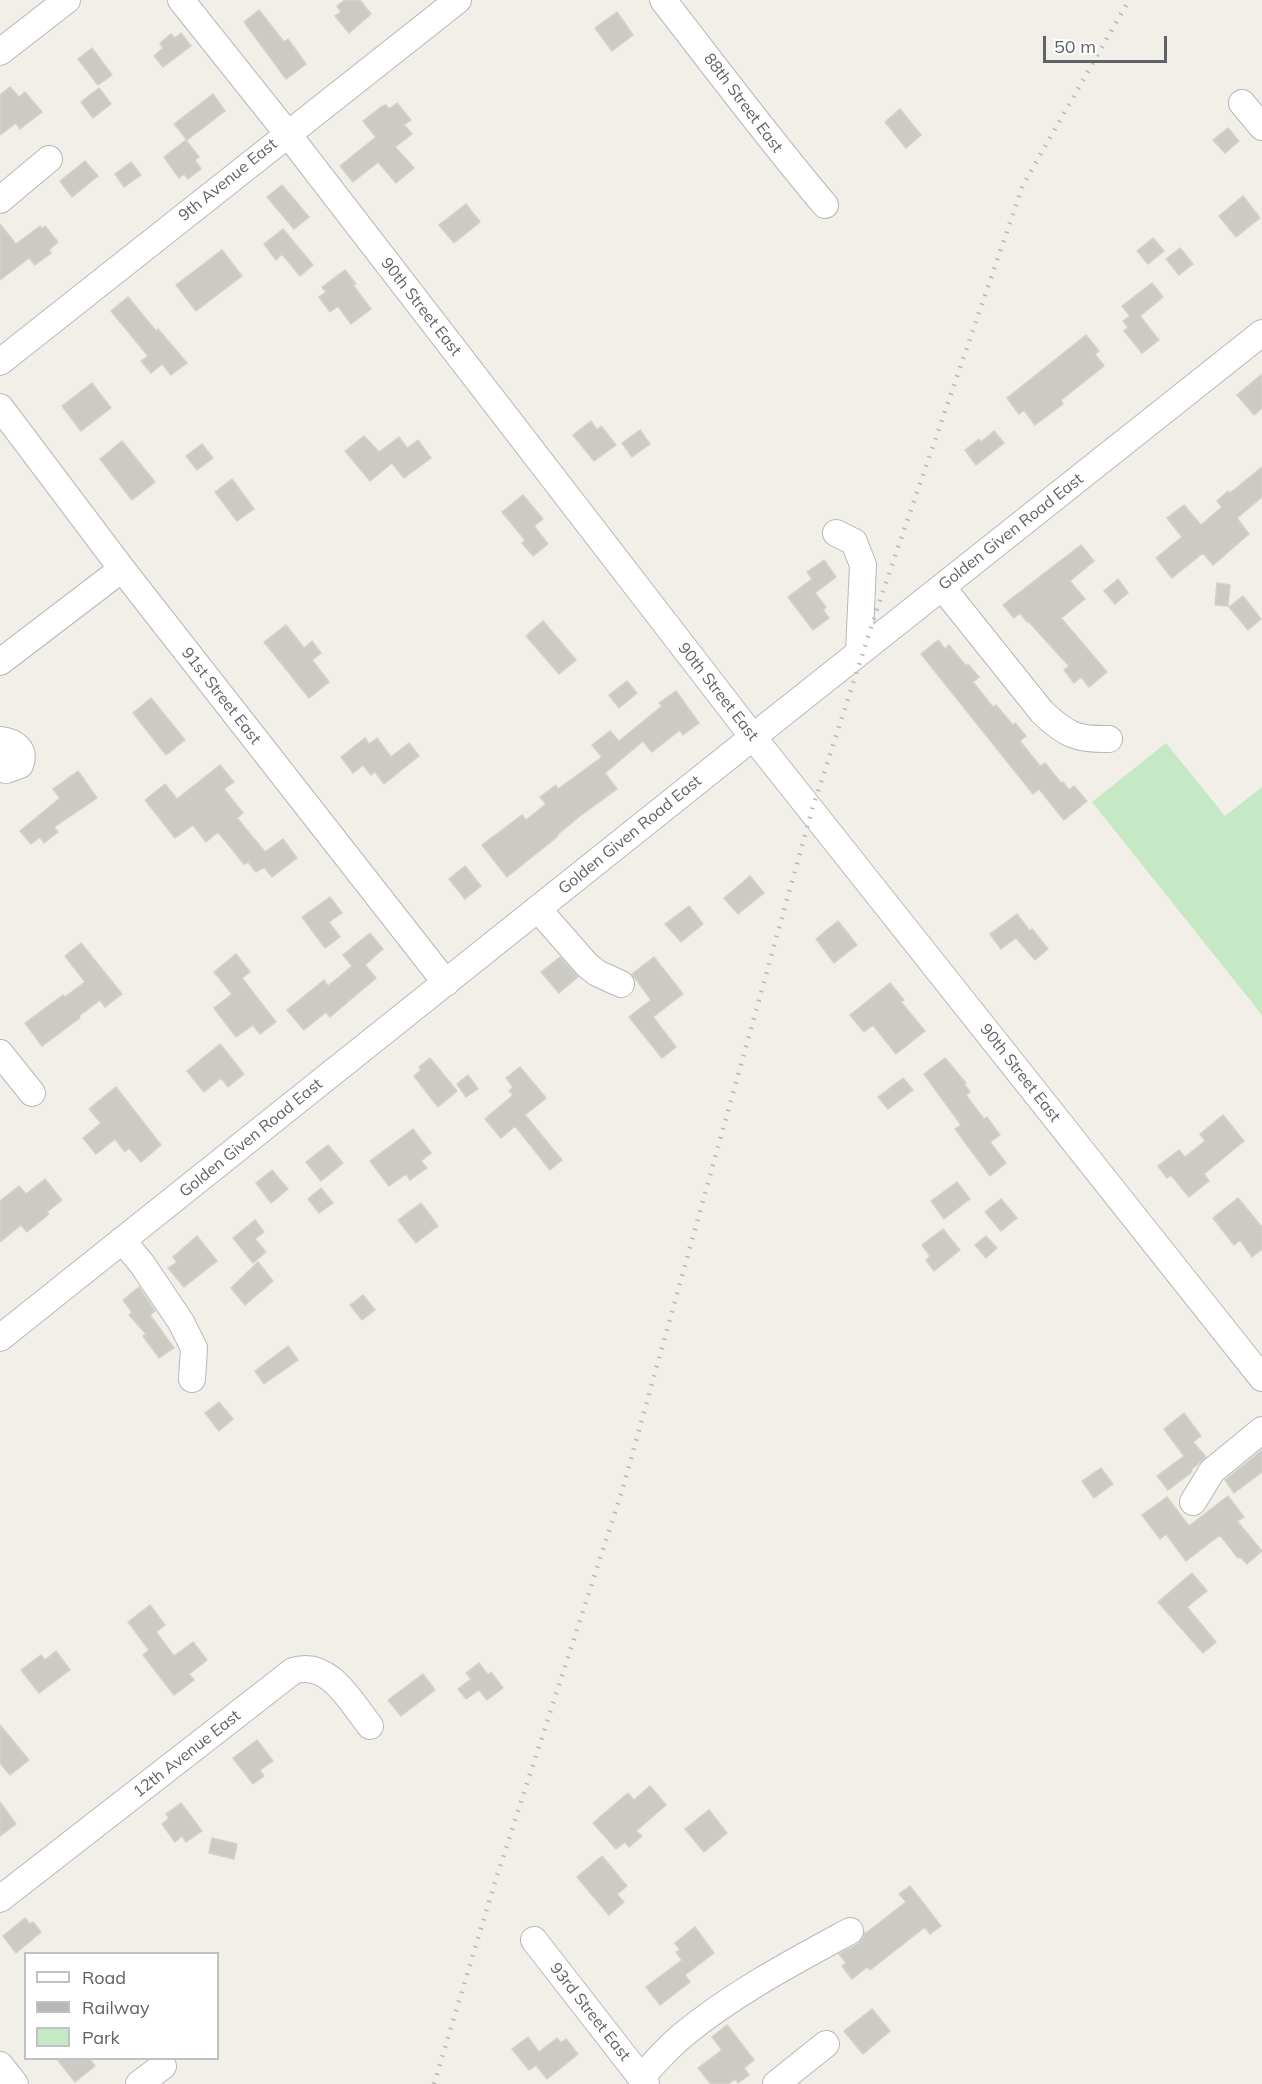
<!DOCTYPE html>
<style>
body{margin:0}
#map{position:relative;width:1262px;height:2084px;overflow:hidden;background:#f1efe8;font-family:Mulish,sans-serif}
canvas{display:block}
.legend{position:absolute;left:24px;top:1952px;width:195px;height:108px;box-sizing:border-box;background:#fff;border:2px solid #bfc1c3;margin:0;padding:8px 10px;list-style:none;font-size:18px;color:#5f6368}
.legend li{display:flex;align-items:center;gap:12px;height:30px}
.legend b{width:30px;border:2px solid #bfc1c3}
.scale{position:absolute;left:1043px;top:36px;width:124px;height:27px;box-sizing:border-box;border:3px solid #5f6368;border-top:0;padding-left:8px;font-size:18px;line-height:21px;white-space:nowrap;color:#5f6368;-webkit-text-stroke:4px #fff;paint-order:stroke}
</style>
<div id="map">
<canvas width="1262" height="2084"></canvas>
<ul class="legend">
<li><b style="height:8px;background:#fff"></b>Road</li>
<li><b style="height:8px;background:#b6b7b8"></b>Railway</li>
<li><b style="height:16px;background:#c5e8c5"></b>Park</li>
</ul>
<div class="scale">50 m</div>
</div>
<script>
const g = document.querySelector('canvas').getContext('2d');
g.lineJoin = 'round';
function fillPath(path, color) {
  g.fillStyle = color;
  g.fill(path, 'evenodd');
}
function stroke(path, color, width, dash) {
  g.strokeStyle = color;
  g.lineWidth = width;
  g.lineCap = dash ? 'butt' : 'round';
  g.setLineDash(dash || []);
  g.stroke(path);
}
function label(font, color, halo, rows, align = 'center') {
  g.font = font + ' Mulish,sans-serif';
  g.lineWidth = 5;
  g.setLineDash([]);
  g.textBaseline = 'middle';
  g.strokeStyle = halo;
  g.fillStyle = color;
  for (const [text, x, y, turn = 0] of rows) {
    g.save();
    g.translate(x, y);
    g.rotate((+turn || 0) * Math.PI / 180);
    g.textAlign = isNaN(turn) ? turn : align;
    if (halo) g.strokeText(text, 0, 0);
    g.fillText(text, 0, 0);
    g.restore();
  }
}
fillPath(new Path2D(`
 M1166,743L1225,816L1262,787V1015L1092,802Z`), '#c5e8c5');
const building = new Path2D(`
 M345,0H360L371,14L349,33L335,16L341,12L337,6Z
 M259,10L284,42L288,39L306,64L286,79L244,22Z
 M617,12L633,35L612,51L595,28Z
 M181,33L191,46L163,67L154,56L163,48L160,43L171,34L175,38Z
 M92,48L112,75L98,85L78,59Z
 M10,87L19,97L25,92L42,112L20,129L16,123L0,135V95Z
 M99,88L111,104L93,118L81,102Z
 M213,94L225,111L187,140L174,124Z
 M397,103L411,120L404,125L412,134L395,147L414,168L396,183L378,162L353,182L340,166L376,137L363,121L381,107L386,105L389,109Z
 M900,109L921,135L906,148L885,122Z
 M1228,128L1239,141L1225,153L1213,140Z
 M186,140L199,157L195,160L201,169L188,179L184,174L179,178L164,157Z
 M85,161L98,176L72,197L60,181Z
 M131,162L141,175L124,187L115,174Z
 M282,185L309,217L294,229L267,197Z
 M1243,196L1260,218L1236,237L1219,216Z
 M466,204L480,222L454,243L439,225Z
 M0,224L16,244L40,226L42,229L45,226L58,242L49,250L51,253L35,265L29,258L0,280Z
 M283,229L313,265L300,276L282,254L276,260L264,244Z
 M1153,238L1164,251L1148,264L1137,251Z
 M1180,248L1193,264L1179,275L1166,259Z
 M222,250L242,276L196,311L176,285Z
 M345,270L356,284L353,285L371,309L351,324L338,306L330,312L319,297L326,292L322,287Z
 M1152,283L1163,297L1140,316L1159,340L1142,353L1124,331L1128,327L1123,321L1130,316L1122,306Z
 M128,297L156,331L158,329L187,363L171,375L162,364L151,373L141,361L148,356L111,311Z
 M1086,335L1099,351L1095,354L1104,366L1061,400L1063,404L1035,425L1024,410L1019,414L1007,398Z
 M1262,374V408L1254,415L1237,395Z
 M92,383L111,408L81,431L62,406Z
 M591,421L597,430L601,426L616,445L594,461L573,435Z
 M640,430L650,444L632,457L622,443Z
 M994,431L1004,443L976,465L965,450L979,439L981,442Z
 M364,436L379,452L399,437L407,448L418,440L431,458L404,478L392,463L370,481L345,451Z
 M122,441L155,482L132,500L100,459Z
 M202,444L213,458L197,470L186,456Z
 M1262,467V497L1237,518L1249,534L1213,565L1203,553L1172,578L1156,558L1182,537L1167,518L1184,505L1201,525L1222,507L1217,501L1228,491L1230,493Z
 M232,479L254,509L237,521L215,492Z
 M523,495L543,519L534,526L548,544L533,556L522,543L525,540L502,512Z
 M1081,545L1094,561L1070,581L1085,599L1061,618L1107,672L1089,687L1081,677L1074,683L1064,670L1069,666L1028,621L1027,622L1020,613L1014,618L1003,605Z
 M824,560L836,577L815,593L826,607L823,610L829,618L813,630L788,597L812,579L807,572Z
 M1118,579L1128,593L1115,604L1104,591Z
 M1217,583L1230,585L1228,606L1215,605Z
 M1243,596L1261,619L1248,630L1229,607Z
 M543,621L576,660L559,674L526,636Z
 M286,625L304,648L312,641L321,653L312,660L329,682L309,698L264,642Z
 M938,640L945,649L949,645L966,666L968,664L979,677L973,682L993,707L996,705L1013,725L1015,723L1026,736L1020,741L1040,766L1045,763L1062,784L1063,782L1069,790L1074,786L1087,801L1064,820L1039,789L1033,794L921,654Z
 M627,681L637,693L619,708L609,695Z
 M676,691L699,723L683,735L680,730L652,752L643,741L605,773L617,789L580,816L557,835L558,836L507,877L482,845L522,815L526,820L546,804L540,797L556,785L558,789L602,757L592,745L610,731L619,741L662,706L659,703Z
 M151,698L185,740L166,755L133,713Z
 M365,738L369,744L377,738L391,757L409,743L419,756L384,784L375,772L371,775L363,765L353,773L341,757Z
 M220,765L234,782L224,789L243,813L237,818L265,852L283,839L297,858L272,877L264,867L256,872L248,862L244,864L218,832L206,842L193,825L175,838L145,800L165,784L177,799Z
 M78,771L97,798L54,827L58,832L44,843L40,837L31,844L20,831L60,798L53,789Z
 M465,866L481,886L465,899L449,879Z
 M750,876L764,893L738,914L724,898Z
 M330,897L342,913L329,922L340,937L325,948L302,917Z
 M689,906L703,924L681,942L665,924Z
 M1017,914L1030,931L1032,929L1048,949L1035,960L1016,938L1001,949L990,934Z
 M838,921L857,945L834,963L816,939Z
 M370,933L383,949L365,965L376,978L330,1017L326,1012L304,1030L287,1010L324,980L328,986L352,966L343,955Z
 M81,943L122,994L105,1007L100,1000L79,1016L80,1018L42,1046L25,1023L63,995L65,997L85,982L65,956Z
 M236,954L250,972L242,978L276,1022L260,1034L253,1025L236,1037L214,1008L232,994L214,972Z
 M560,957L578,977L559,993L541,972Z
 M654,957L683,994L653,1017L676,1047L662,1058L629,1017L651,1000L632,974Z
 M890,983L904,1000L901,1002L925,1031L896,1054L873,1025L864,1032L850,1015Z
 M220,1044L244,1074L228,1087L221,1078L204,1092L187,1071Z
 M430,1058L457,1091L438,1107L414,1076L421,1070L419,1067Z
 M945,1058L966,1083L964,1084L970,1092L966,1095L984,1119L987,1117L1000,1135L990,1142L1006,1163L990,1176L955,1129L961,1125L924,1074Z
 M520,1067L546,1098L525,1115L562,1160L550,1170L515,1126L501,1138L485,1119L513,1095L509,1091L513,1087L506,1078Z
 M468,1075L478,1089L466,1097L457,1084Z
 M903,1078L913,1090L888,1109L878,1097Z
 M116,1087L161,1145L141,1162L129,1148L125,1152L115,1139L96,1154L83,1138L101,1123L89,1109Z
 M1223,1115L1244,1141L1204,1174L1209,1181L1189,1197L1171,1175L1167,1178L1158,1166L1179,1150L1185,1157L1205,1141L1200,1134Z
 M413,1129L431,1153L421,1161L427,1168L410,1180L406,1174L389,1186L370,1161Z
 M328,1145L343,1163L321,1181L306,1162Z
 M272,1170L288,1189L271,1203L256,1183Z
 M45,1179L62,1200L47,1212L49,1214L27,1232L21,1225L0,1242V1201L19,1186L26,1194Z
 M957,1182L970,1199L944,1219L931,1201Z
 M321,1188L333,1203L319,1213L308,1199Z
 M1238,1198L1262,1227V1249L1252,1257L1240,1240L1234,1245L1213,1218Z
 M1001,1199L1017,1218L1001,1231L985,1212Z
 M421,1203L438,1226L416,1243L398,1220Z
 M255,1220L264,1232L255,1239L266,1252L253,1263L233,1238Z
 M943,1229L960,1250L934,1271L926,1260L930,1256L922,1245Z
 M197,1236L217,1261L184,1287L168,1268L177,1262L173,1257Z
 M986,1236L997,1248L986,1258L975,1245Z
 M258,1262L273,1281L245,1305L231,1288Z
 M139,1287L155,1311L150,1315L174,1348L159,1358L143,1336L146,1334L129,1315L132,1312L123,1300Z
 M363,1295L375,1310L362,1320L350,1305Z
 M288,1346L298,1360L264,1384L255,1371Z
 M219,1402L233,1419L219,1431L205,1413Z
 M1184,1413L1201,1436L1193,1442L1206,1457L1191,1470L1192,1472L1168,1490L1157,1476L1184,1456L1164,1429Z
 M1262,1450V1472L1234,1493L1225,1480Z
 M1101,1468L1113,1484L1094,1498L1082,1481Z
 M1228,1496L1244,1517L1237,1521L1262,1551L1247,1564L1240,1557L1238,1558L1220,1535L1186,1561L1166,1534L1160,1539L1142,1515L1167,1497L1189,1526Z
 M1192,1573L1207,1591L1187,1607L1216,1642L1203,1653L1158,1602Z
 M150,1605L165,1625L156,1632L174,1656L193,1642L207,1660L189,1674L194,1680L174,1695L143,1655L149,1650L128,1622Z
 M56,1651L70,1670L39,1693L21,1670L41,1655L45,1660Z
 M479,1663L488,1675L491,1672L503,1688L487,1700L479,1690L466,1699L458,1689L471,1679L466,1673Z
 M423,1674L435,1690L401,1716L388,1700Z
 M0,1725L29,1760L10,1775L0,1763Z
 M257,1740L273,1761L260,1770L264,1776L253,1784L233,1758Z
 M650,1786L666,1805L636,1831L642,1836L629,1847L625,1842L616,1849L593,1823L628,1793L634,1800Z
 M0,1802L16,1824L0,1836Z
 M181,1803L202,1831L186,1842L182,1836L175,1842L162,1824L169,1818L166,1814Z
 M709,1810L727,1833L704,1852L685,1829Z
 M212,1838L237,1844L234,1859L209,1853Z
 M602,1856L627,1886L617,1894L624,1902L609,1915L577,1877Z
 M910,1886L941,1926L930,1934L925,1927L870,1970L867,1967L852,1979L842,1966L846,1963L839,1954L858,1944L863,1938L865,1932L866,1933L906,1902L899,1894Z
 M25,1918L30,1924L33,1922L41,1932L16,1953L3,1936Z
 M695,1927L714,1953L685,1975L690,1982L660,2005L646,1987L682,1960L676,1952L680,1950L675,1943Z
 M872,2009L890,2031L863,2054L844,2031Z
 M727,2025L754,2060L744,2068L749,2075L738,2083L735,2079L728,2084H711L698,2068L722,2050L712,2037Z
 M528,2037L539,2052L557,2038L561,2043L566,2039L578,2054L547,2079L536,2065L529,2070L512,2049Z
 M56,2058H89L95,2066L75,2082Z`);
fillPath(building, '#cccac5');
stroke(building, '#d6d1c6', 1.5);
const minor = new Path2D(`
 M181,0L287,133L753,737L1262,1378
 M663,0C717,69 769,139 825,205
 M0,52L67,0
 M1242,103L1262,127
 M0,200L49,159
 M0,362L458,0
 M0,407L122,569L446,983
 M836,533L854,542L863,565L859,652
 M942,587L1042,712C1065,734 1076,740 1109,739
 M0,662L122,569
 M0,740C15,742 26,749 20,765L6,770L0,763
 M538,909L587,965L597,973L621,984
 M0,1053L32,1093
 M122,1240L142,1264L181,1322L194,1348L192,1379
 M0,1338L753,737L1262,333
 M1193,1502L1212,1471L1262,1430
 M0,1899L293,1671C329,1659 351,1702 370,1726
 M534,1940L646,2084
 M0,2065L15,2084
 M641,2077C655,2063 668,2047 683,2035C734,1993 793,1962 850,1931
 M139,2084L163,2066
 M776,2084L826,2044`);
stroke(minor, '#b5b8bc', 28);
stroke(minor, '#fff', 26);
stroke(new Path2D(`
 M434,2084L495,1882L622,1491L812,810L882,594L1023,185L1129,0`), '#b6b7b8', 4.5, [1.5, 8]);
label('16px', '#5f6368', '#fff', [
 ["88th Street East",743,103,53],
 ["9th Avenue East",228,180,-39],
 ["90th Street East",421,307,52],
 ["Golden Given Road East",1011,532,-38],
 ["90th Street East",718,692,52],
 ["91st Street East",221,696,52],
 ["Golden Given Road East",630,835,-39],
 ["90th Street East",1020,1073,52],
 ["Golden Given Road East",251,1138,-39],
 ["12th Avenue East",187,1754,-38],
 ["93rd Street East",590,2012,52]
]);
</script>
